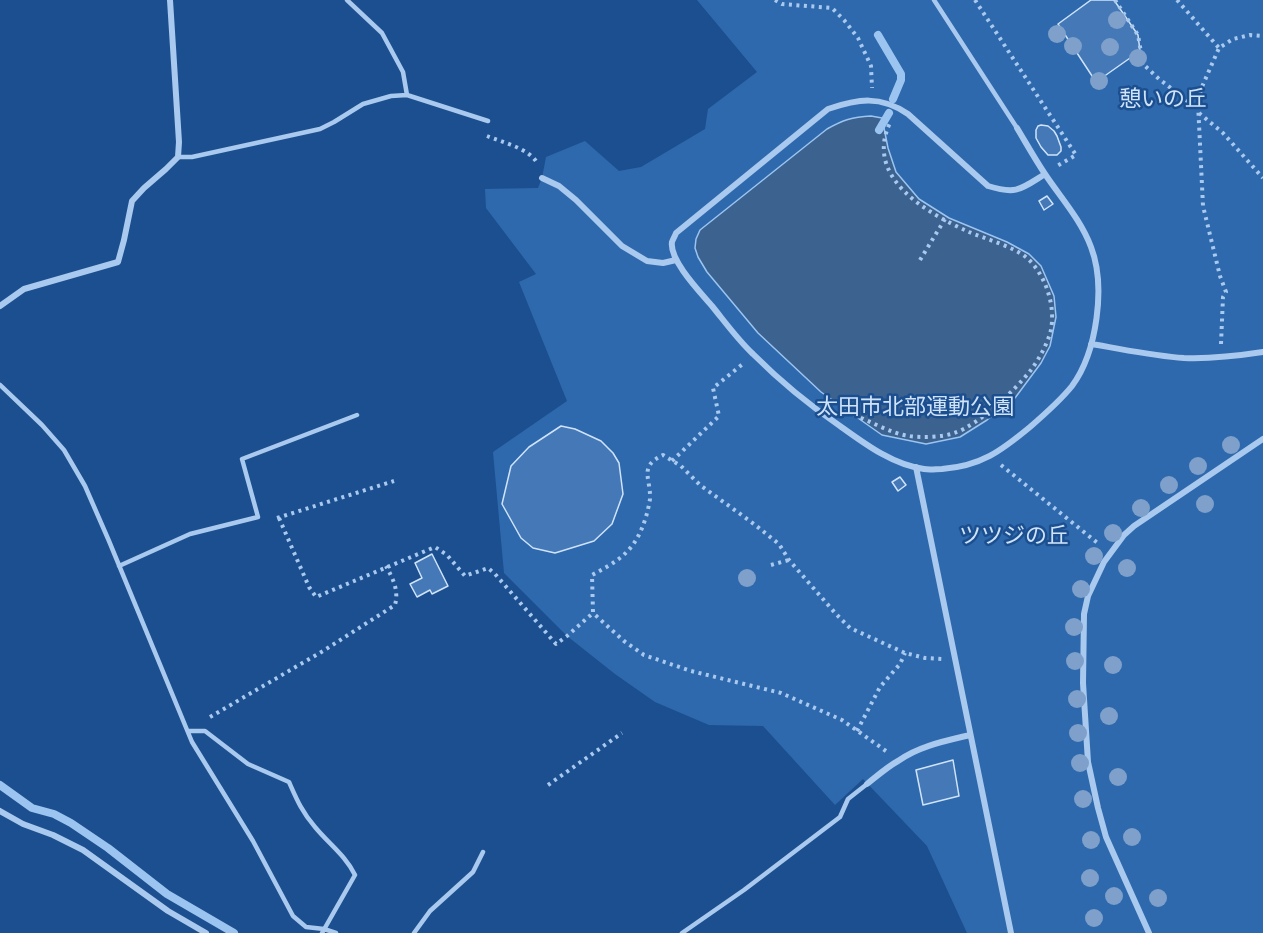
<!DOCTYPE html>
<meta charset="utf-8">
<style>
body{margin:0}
canvas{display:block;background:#1b4f8f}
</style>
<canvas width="1263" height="933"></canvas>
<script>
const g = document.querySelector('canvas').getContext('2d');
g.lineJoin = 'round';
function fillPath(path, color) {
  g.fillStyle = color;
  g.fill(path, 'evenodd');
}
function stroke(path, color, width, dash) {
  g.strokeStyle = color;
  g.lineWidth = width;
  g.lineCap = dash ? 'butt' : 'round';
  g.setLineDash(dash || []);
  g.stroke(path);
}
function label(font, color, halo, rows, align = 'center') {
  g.font = font + ' Jost,"Noto Sans JP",sans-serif';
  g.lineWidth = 5;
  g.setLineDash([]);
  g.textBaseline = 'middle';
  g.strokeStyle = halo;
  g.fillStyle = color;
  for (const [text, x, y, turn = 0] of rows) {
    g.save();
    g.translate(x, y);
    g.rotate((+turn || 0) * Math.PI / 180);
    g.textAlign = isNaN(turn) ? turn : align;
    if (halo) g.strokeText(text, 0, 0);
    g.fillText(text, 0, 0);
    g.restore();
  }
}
fillPath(new Path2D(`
 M697,0H1263V933H967L927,846L863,779L835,805L763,726L709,725L655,702L615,674L567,636L504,573L493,452L567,401L519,282L536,274L486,208L485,189L538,188L542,178L546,157L585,141L619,171L641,167L705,129L708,109L757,72Z`), '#2e69ad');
const water = new Path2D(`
 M871,116L882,118L888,148L896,172L919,199L949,218L1007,242L1029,254L1041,266L1054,296L1056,317L1050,346L1041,363L1015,398L987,420L960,437L926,444L882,435L821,392L758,333L707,272L698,257L695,248L696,239L700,230L827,129C843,120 852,117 871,116Z`);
fillPath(water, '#3c6290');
stroke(water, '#9cc4f0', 1.5);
stroke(new Path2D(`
 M878,35L901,74V80L893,99
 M879,130L889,113
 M0,785L32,808L54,814L71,823L108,848L167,894L234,933`), '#9cc4f0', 8);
const building = new Path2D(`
 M1091,0H1114L1138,35L1140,51L1096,82L1058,24Z
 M1041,125L1048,126L1054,131L1057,136L1061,147V151L1057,155H1048L1041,147L1036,138V130L1038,126Z
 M1047,196L1053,204L1044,210L1039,201Z
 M561,426L575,429L601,441L613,453L619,463L623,494L612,524L594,541L555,553L533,548L521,538L502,504L511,466L529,447Z
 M900,477L906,485L898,491L892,482Z
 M432,554L448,586L432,594L430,590L417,597L410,584L422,578L415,563Z
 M953,760L959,796L923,805L916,770Z`);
fillPath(building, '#4478b7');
stroke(building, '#cfe3fa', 1.5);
stroke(new Path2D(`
 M775,0L782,4L832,8L844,20L858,38L871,66L872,88
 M975,0L1076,155L1057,166
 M1115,0L1138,35L1143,64L1159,79L1198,109
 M1177,0L1219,48
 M1199,113L1223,133L1263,178
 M487,136C502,142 530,149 537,163
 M920,260L945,219
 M1221,344L1223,297L1226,292L1220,276L1203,206L1198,103L1201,89L1219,48L1233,39L1250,35L1263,36
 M854,415C870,421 892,434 909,436C920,438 944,437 954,433C979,425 1015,390 1031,370C1039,359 1046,346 1050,334C1054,319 1052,303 1047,289C1043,278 1036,266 1027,258C1014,247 986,239 969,232C927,213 862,177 891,121
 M672,461L719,416L713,388L744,363
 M1001,465L1100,545
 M277,518L394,481
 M279,518L309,587L316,597L435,547L447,555L465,576L488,568L495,574L556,644L567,636L593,613
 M771,565L789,560
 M210,717L323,651L395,605C399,590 393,579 386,566
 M857,731L880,687L900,664L905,653
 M886,751L842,720L781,693L691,671L644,655L624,641L593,613L592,575C609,566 626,557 636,540C643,529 648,512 650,499C651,478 638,467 663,455L681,466L700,485L754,524L779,544L789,560L836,614L850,628L905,653L925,658L942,659
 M548,785L622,733`), '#a9c9ee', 4, [3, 4.5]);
stroke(new Path2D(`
 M347,0L382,33L403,72L407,95
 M934,0L1017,128
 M178,157H192L320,129L334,122L363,104L391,96L407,95L488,121
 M0,385L42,425L64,450L85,486L109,541L192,742L253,841L293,916L306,927L324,929L336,933
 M119,566L190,534L258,517L242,459L357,415
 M188,731H205L248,764L289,782C297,800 302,812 315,827C329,844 346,856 355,875L322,933
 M414,933L430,911L473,872L483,852
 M682,933L744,890L840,817L848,799L867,784`), '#a9c9ee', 4.5);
stroke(new Path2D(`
 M1017,128C1026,143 1035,159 1045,174C1061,198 1081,220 1091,247C1106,286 1097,352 1072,386C1060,401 1045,414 1030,427C1001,451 981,466 942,469C936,469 930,470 924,469C893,465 865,444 840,426C809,405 780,381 753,354C738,340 725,322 712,306C700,292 669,260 672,242C672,241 676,234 676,233L828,109C858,99 880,95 908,114L988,186C1017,195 1021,189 1045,174
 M542,178L559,186L576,200L622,246L647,261L663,263L676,260
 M0,306L24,289L118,262L124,240L132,201L144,188L166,169L178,157L179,142L170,0
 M1091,344C1122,349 1153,356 1184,358C1210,359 1237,356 1263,352
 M916,467L1011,933
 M867,784C877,776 887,767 898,761C919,746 945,741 970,735
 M0,811L23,824L53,835L83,850L168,911L206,933
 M1149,933L1106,837L1098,808L1088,762L1083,683L1084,614L1088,596L1104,562L1124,535L1134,526L1263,439`), '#a9c9ee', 6);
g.fillStyle = '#7ea0ca';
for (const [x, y] of [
 [1117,20],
 [1057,34],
 [1073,46],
 [1110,47],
 [1138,58],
 [1099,81],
 [1231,445],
 [1198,466],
 [1169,485],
 [1205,504],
 [1141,508],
 [1113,533],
 [1094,556],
 [1127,568],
 [747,578],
 [1081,589],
 [1074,627],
 [1075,661],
 [1113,665],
 [1077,699],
 [1109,716],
 [1078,733],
 [1080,763],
 [1118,777],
 [1083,799],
 [1132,837],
 [1091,840],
 [1090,878],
 [1114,896],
 [1158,898],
 [1094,918]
]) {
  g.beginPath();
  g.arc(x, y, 9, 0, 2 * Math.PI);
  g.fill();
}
label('22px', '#cfe3fa', '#1b4f8f', [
 ["憩いの丘",1163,101],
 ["太田市北部運動公園",915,409],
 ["ツツジの丘",1014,538]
]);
</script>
